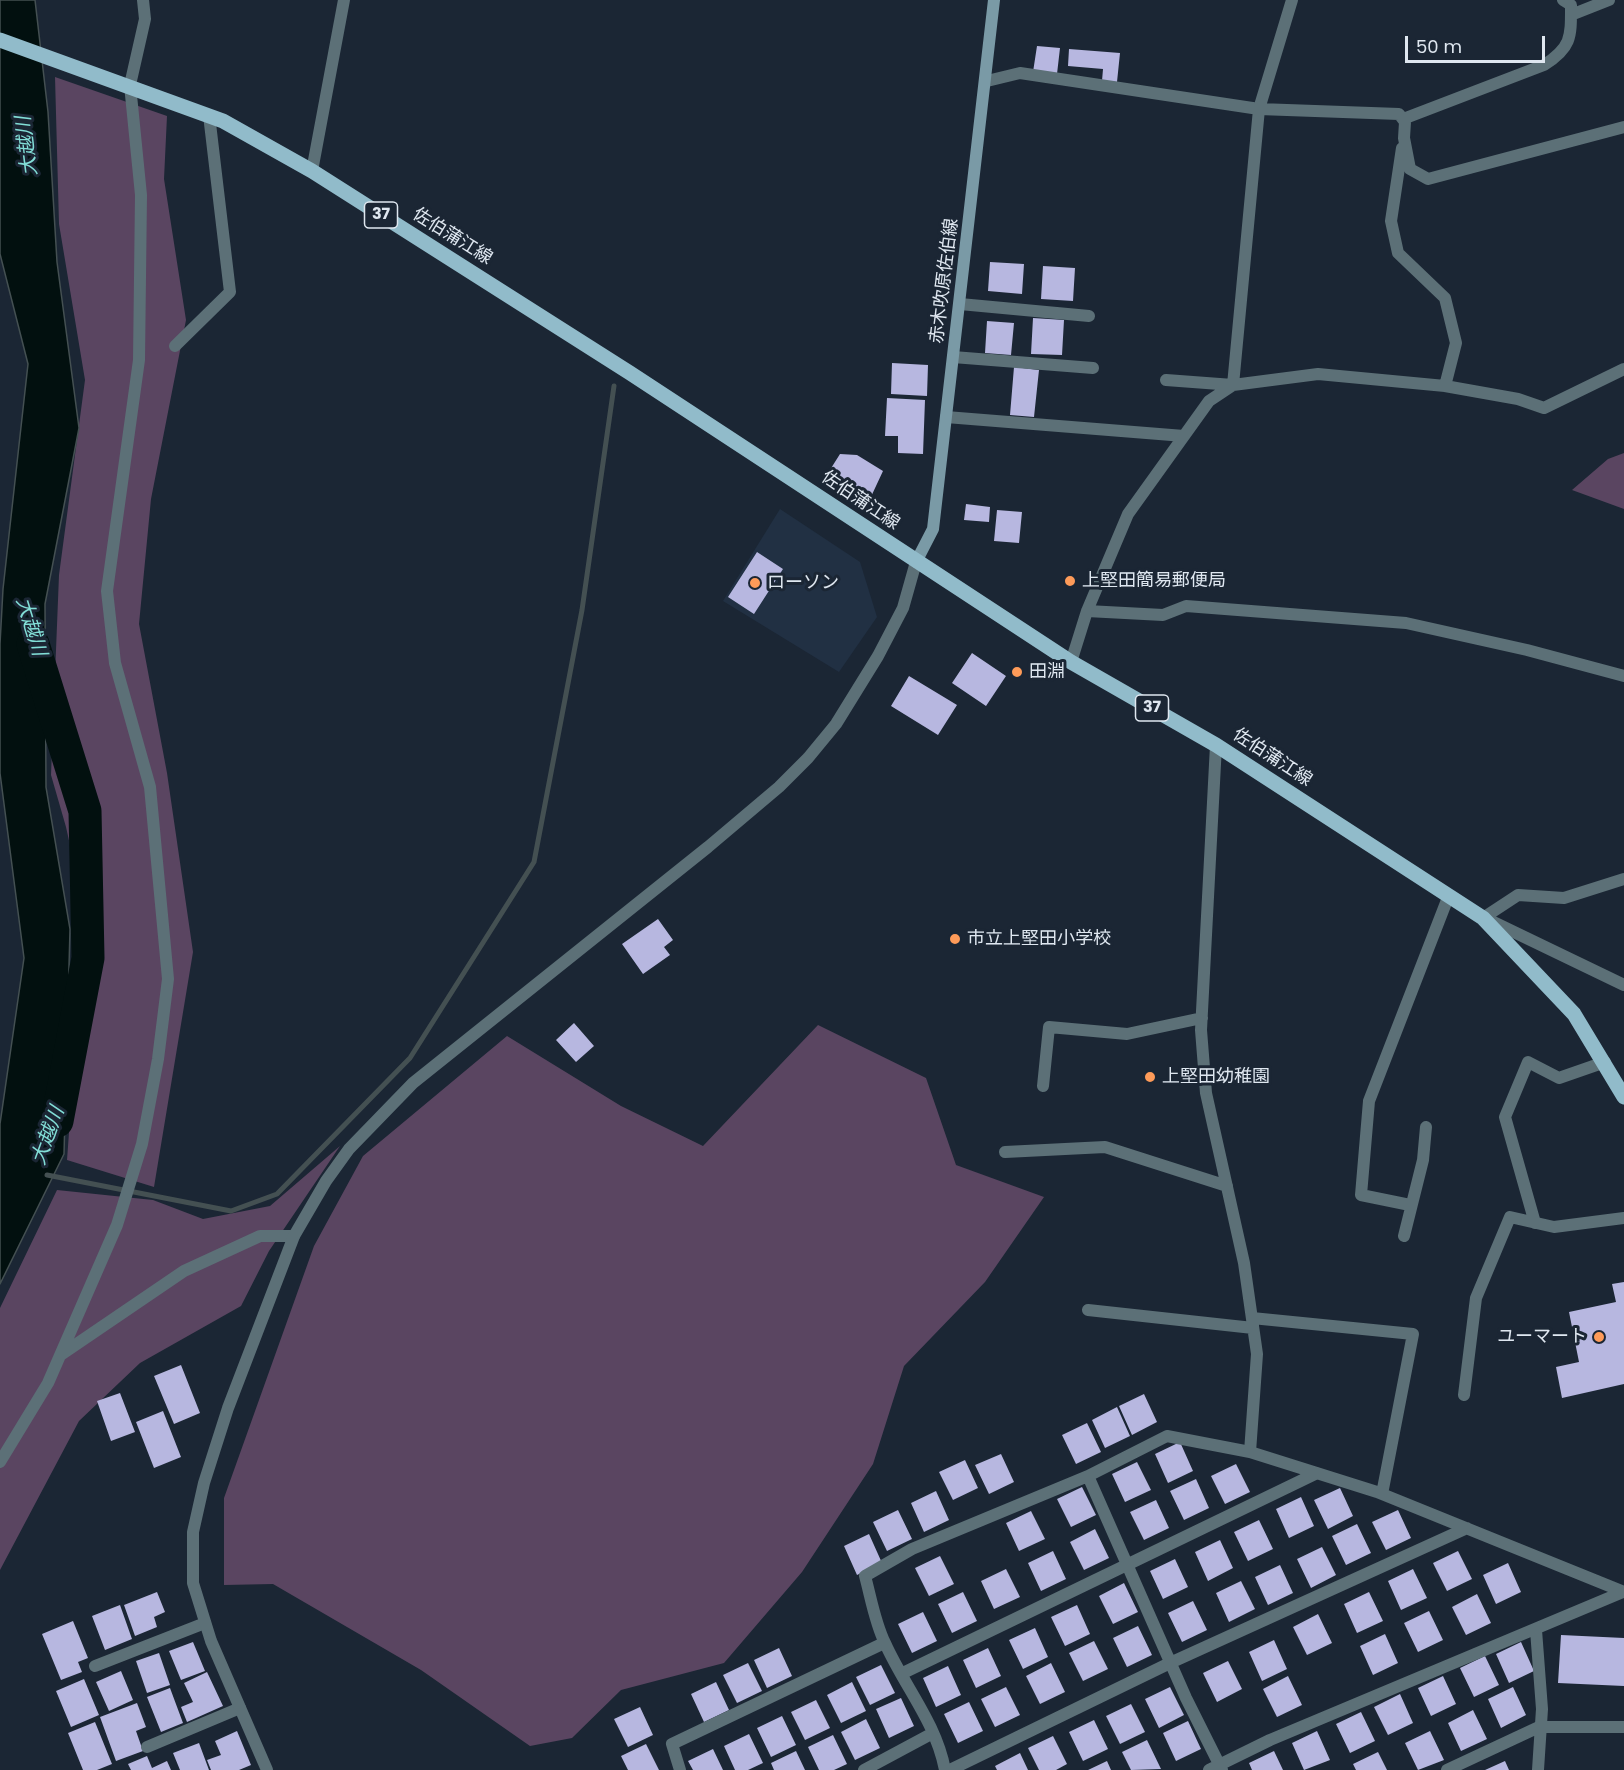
<!DOCTYPE html>
<meta charset="utf-8">
<style>
body{margin:0}
#map{position:relative;width:1624px;height:1770px;overflow:hidden;background:#1b2634;font-family:Poppins,sans-serif}
canvas{display:block}
.scale{position:absolute;left:1405px;top:36px;width:140px;height:27px;box-sizing:border-box;border:3px solid #dfe7f0;border-top:0;padding-left:8px;font-size:18px;line-height:21px;white-space:nowrap;color:#dfe7f0;-webkit-text-stroke:4px #1b2634;paint-order:stroke}
</style>
<div id="map">
<canvas width="1624" height="1770"></canvas>
<div class="scale">50 m</div>
</div>
<script>
const g = document.querySelector('canvas').getContext('2d');
g.lineJoin = 'round';
function fillPath(path, color) {
  g.fillStyle = color;
  g.fill(path, 'evenodd');
}
function stroke(path, color, width, dash) {
  g.strokeStyle = color;
  g.lineWidth = width;
  g.lineCap = dash ? 'butt' : 'round';
  g.setLineDash(dash || []);
  g.stroke(path);
}
function label(font, color, halo, rows, align = 'center') {
  g.font = font + ' Poppins,"Noto Sans JP",sans-serif';
  g.lineWidth = 6;
  g.setLineDash([]);
  g.textBaseline = 'middle';
  g.strokeStyle = halo;
  g.fillStyle = color;
  for (const [text, x, y, turn = 0] of rows) {
    g.save();
    g.translate(x, y);
    g.rotate((+turn || 0) * Math.PI / 180);
    g.textAlign = isNaN(turn) ? turn : align;
    if (halo) g.strokeText(text, 0, 0);
    g.fillText(text, 0, 0);
    g.restore();
  }
}
fillPath(new Path2D(`
 M780,509L860,562L877,617L839,672L723,601Z`), '#213043');
fillPath(new Path2D(`
 M55,77L167,116L164,179L186,320L151,499L139,624L167,773L193,952L154,1187L67,1160L70,1119L95,958L66,827L51,775L59,575L85,380L59,224Z
 M1624,453V509L1572,490L1608,459Z
 M818,1025L926,1078L956,1165L1044,1197L985,1282L904,1366L873,1464L802,1572L724,1663L621,1690L572,1738L530,1746L421,1670L273,1584L224,1585V1498L314,1246L363,1156L507,1036L621,1106L703,1146Z
 M340,1146L269,1251L241,1306L140,1363L79,1421L0,1570V1308L57,1190L153,1200L203,1219L270,1206Z`), '#5a4561');
const water = new Path2D(`
 M0,0H35L48,112L57,262L79,428L45,604L46,787L70,929L64,1154L0,1284V1124L24,958L0,773V644L3,589L28,364L0,254Z`);
fillPath(water, '#02100f');
stroke(water, '#445052', 1.5);
stroke(new Path2D(`
 M47,1175L231,1211L277,1194L410,1058L534,862L582,610L614,386`), '#445052', 5);
stroke(new Path2D(`
 M33,644L85,811L88,958L57,1121`), '#02100f', 33);
fillPath(new Path2D(`
 M1037,46L1060,48L1057,74L1033,72Z
 M1069,49L1120,53L1117,82L1102,81L1103,69L1068,66Z
 M990,262L1024,264L1022,294L988,291Z
 M1043,266L1075,268L1073,301L1041,299Z
 M1033,318L1064,320L1062,355L1031,354Z
 M987,321L1014,323L1011,355L985,353Z
 M892,363L928,365L927,396L891,394Z
 M1014,367L1039,370L1034,417L1010,415Z
 M887,398L925,400L923,454L898,453V436H885Z
 M840,454L857,455L883,471L869,501L828,473Z
 M966,504L990,507L989,522L964,520Z
 M997,510L1022,512L1019,543L994,541Z
 M757,552L783,569L754,614L728,597Z
 M972,653L1006,676L986,706L952,683Z
 M909,676L957,705L938,735L891,706Z
 M658,919L673,940L664,947L670,955L643,974L622,944Z
 M574,1023L594,1046L576,1062L556,1040Z
 M1624,1282V1384L1562,1398L1556,1367L1579,1362L1569,1312L1616,1302L1612,1284Z
 M181,1365L200,1413L174,1424L154,1376Z
 M120,1393L135,1432L111,1441L97,1401Z
 M1144,1394L1157,1422L1132,1435L1119,1406Z
 M1117,1407L1130,1436L1105,1448L1092,1420Z
 M163,1411L181,1457L154,1468L136,1422Z
 M1087,1423L1101,1452L1076,1464L1062,1435Z
 M1180,1442L1193,1471L1168,1483L1155,1454Z
 M1001,1454L1014,1482L989,1494L975,1465Z
 M965,1460L978,1488L953,1500L939,1472Z
 M1137,1462L1151,1490L1125,1502L1112,1474Z
 M1236,1464L1250,1492L1225,1504L1211,1476Z
 M1196,1479L1209,1508L1184,1520L1170,1491Z
 M1082,1487L1096,1515L1071,1527L1057,1499Z
 M1340,1488L1353,1516L1328,1529L1314,1500Z
 M936,1491L949,1520L924,1532L911,1503Z
 M1301,1497L1314,1526L1289,1538L1276,1509Z
 M1156,1500L1169,1528L1144,1540L1130,1512Z
 M898,1510L912,1539L887,1551L873,1522Z
 M1398,1510L1411,1538L1386,1550L1372,1522Z
 M1031,1511L1045,1539L1019,1551L1006,1523Z
 M1259,1520L1273,1549L1248,1561L1234,1532Z
 M1357,1524L1371,1553L1346,1565L1332,1536Z
 M1095,1529L1109,1558L1084,1570L1070,1542Z
 M869,1534L882,1563L857,1575L844,1546Z
 M1220,1540L1233,1568L1208,1581L1195,1552Z
 M1322,1547L1336,1575L1311,1588L1297,1559Z
 M1053,1551L1066,1579L1041,1591L1028,1563Z
 M1458,1551L1472,1579L1447,1591L1433,1563Z
 M940,1556L954,1584L929,1596L915,1568Z
 M1175,1559L1188,1587L1163,1599L1150,1571Z
 M1508,1563L1521,1592L1496,1604L1483,1575Z
 M1280,1565L1293,1593L1268,1605L1255,1577Z
 M1006,1569L1020,1597L994,1609L981,1581Z
 M1413,1569L1427,1598L1401,1610L1388,1581Z
 M1241,1581L1255,1609L1229,1622L1216,1593Z
 M1124,1583L1138,1612L1113,1624L1099,1596Z
 M157,1592L165,1612L154,1617L157,1627L135,1636L124,1605Z
 M963,1592L977,1621L952,1633L938,1604Z
 M1369,1592L1383,1621L1357,1633L1344,1604Z
 M1477,1594L1491,1623L1466,1635L1452,1607Z
 M1193,1601L1207,1630L1182,1642L1168,1613Z
 M120,1605L132,1639L105,1650L92,1616Z
 M1077,1605L1090,1634L1065,1646L1051,1617Z
 M1429,1611L1443,1640L1418,1652L1404,1623Z
 M923,1612L937,1641L912,1653L898,1624Z
 M1318,1614L1332,1643L1307,1655L1293,1627Z
 M73,1621L88,1658L78,1662L82,1672L61,1680L42,1634Z
 M1138,1626L1152,1655L1127,1667L1113,1638Z
 M1035,1628L1048,1657L1023,1669L1009,1640Z
 M1385,1634L1398,1663L1373,1675L1360,1646Z
 M1561,1635L1624,1638V1686L1558,1683Z
 M1274,1640L1287,1669L1262,1681L1249,1652Z
 M1094,1641L1108,1669L1083,1681L1069,1653Z
 M193,1642L205,1671L181,1680L169,1651Z
 M1521,1642L1534,1671L1509,1683L1496,1654Z
 M779,1648L792,1676L767,1688L754,1660Z
 M988,1648L1001,1676L976,1688L963,1660Z
 M159,1653L170,1685L147,1693L136,1661Z
 M1485,1656L1499,1685L1474,1697L1460,1668Z
 M1228,1661L1242,1689L1217,1702L1203,1673Z
 M748,1663L762,1691L737,1703L723,1675Z
 M1051,1663L1065,1692L1040,1704L1026,1676Z
 M881,1665L895,1693L870,1705L856,1677Z
 M948,1666L961,1695L936,1707L923,1678Z
 M121,1671L133,1700L109,1711L96,1682Z
 M207,1672L223,1706L187,1722L181,1707L193,1702L184,1683Z
 M1288,1676L1302,1705L1277,1717L1263,1689Z
 M1443,1676L1456,1704L1431,1716L1418,1688Z
 M84,1679L99,1715L71,1727L56,1691Z
 M716,1682L729,1710L704,1722L691,1694Z
 M852,1682L866,1711L841,1723L827,1695Z
 M1006,1687L1020,1715L995,1727L981,1699Z
 M1170,1687L1184,1715L1159,1728L1145,1699Z
 M1513,1687L1526,1715L1501,1728L1488,1699Z
 M170,1688L183,1723L161,1732L147,1697Z
 M1400,1694L1413,1723L1388,1735L1374,1707Z
 M901,1698L914,1726L889,1738L876,1709Z
 M816,1700L830,1728L805,1740L791,1712Z
 M969,1702L983,1731L958,1743L944,1714Z
 M137,1703L146,1727L136,1731L143,1751L116,1761L100,1717Z
 M1131,1704L1145,1732L1120,1744L1106,1716Z
 M640,1707L653,1735L628,1747L614,1719Z
 M1473,1710L1487,1739L1461,1751L1448,1723Z
 M1361,1712L1375,1741L1350,1753L1336,1724Z
 M782,1716L796,1745L771,1757L757,1728Z
 M866,1719L880,1748L855,1760L841,1732Z
 M1094,1720L1108,1749L1083,1761L1069,1732Z
 M1188,1721L1201,1749L1176,1761L1163,1733Z
 M95,1722L112,1764L97,1770H83L68,1733Z
 M237,1731L251,1765L239,1770H211L207,1760L221,1755L215,1741Z
 M1317,1731L1330,1760L1304,1770L1292,1743Z
 M1430,1731L1444,1760L1418,1770L1405,1743Z
 M749,1734L763,1763L748,1770H735L724,1746Z
 M833,1735L847,1764L834,1770H819L808,1747Z
 M1053,1736L1067,1764L1056,1770H1039L1028,1748Z
 M1147,1740L1161,1769L1131,1770L1122,1752Z
 M199,1743L209,1770H180L173,1753Z
 M646,1744L659,1770H628L621,1756Z
 M713,1749L723,1770H693L688,1761Z
 M796,1751L805,1770H774L771,1763Z
 M1274,1751L1283,1770H1252L1249,1763Z
 M1378,1752L1387,1770H1356L1353,1764Z
 M1020,1753L1028,1770H997L995,1766Z
 M147,1756L152,1768L167,1761L171,1770H131L128,1764Z
 M1107,1761L1111,1770H1088Z
 M1505,1761L1509,1770H1485Z`), '#b7b7e0');
stroke(new Path2D(`
 M1571,15L1609,0
 M987,81L1020,73L1259,109L1399,114L1405,122L1404,138L1410,169L1428,179L1624,127
 M1403,119L1544,65C1572,47 1571,37 1571,5L1563,0
 M1402,148L1391,221L1398,253L1445,298L1456,343L1445,386
 M312,171L344,0
 M960,304L1089,316
 M175,346L230,292L209,115
 M953,357L1093,368
 M1166,380L1233,385L1318,374L1445,386L1518,399L1544,408L1624,369
 M946,417L1184,436
 M1087,611L1163,615L1186,606L1406,623L1527,650L1624,676
 M1071,662L1087,611L1128,514L1209,401L1233,385L1259,109L1292,0
 M1216,745L1201,1030L1206,1093L1244,1263L1257,1354L1250,1452
 M1483,918L1518,895L1564,898L1624,879
 M1487,919L1624,985
 M1043,1086L1049,1027L1127,1034L1202,1018
 M1005,1152L1105,1147L1227,1186
 M1410,1205L1361,1195L1369,1101L1449,895
 M1535,1223L1505,1117L1528,1062L1559,1078L1605,1062
 M1404,1236L1423,1160L1426,1127
 M1088,1310L1253,1328
 M1252,1318L1413,1334L1382,1494
 M62,1354L184,1271L260,1236H294
 M1464,1395L1476,1298L1510,1217L1554,1227L1624,1218
 M0,1462L48,1383L117,1225L142,1144L158,1059L168,979L150,787L115,663L107,591L139,360L141,195L130,85L145,19L143,0
 M1088,1476L1186,1698L1222,1770
 M1536,1630L1542,1709L1538,1770
 M95,1666L205,1623
 M903,1673L1317,1473
 M147,1747L240,1708
 M680,1770L672,1744L884,1643
 M864,1770L933,1733
 M945,1770C936,1722 904,1686 885,1643C875,1623 871,1598 865,1576L912,1549L1088,1476L1167,1436L1250,1452L1377,1492L1624,1592
 M950,1770L1170,1663L1467,1528
 M1209,1770L1270,1740L1623,1592
 M1447,1770L1539,1727H1624`), '#5c7077', 12);
stroke(new Path2D(`
 M267,1770L211,1641L193,1583V1532L204,1483L228,1408L294,1236L326,1181L349,1149L413,1083L708,847L779,787L808,758L836,724L878,656L903,608L916,562`), '#5c7077', 12);
stroke(new Path2D(`
 M916,562L933,529L994,0`), '#7a9aa6', 12);
stroke(new Path2D(`
 M0,40L223,121L312,171L630,373L1071,662L1216,745L1483,918L1574,1014L1624,1097`), '#91bbca', 15);
for (const [x, y, r, color] of [
 [1070,581,6,"#fe9b59"],
 [755,583,6,"#fe9b59"],
 [1017,672,6,"#fe9b59"],
 [955,939,6,"#fe9b59"],
 [1150,1077,6,"#fe9b59"],
 [1599,1337,6,"#fe9b59"]
]) {
  const dot = new Path2D();
  dot.arc(x, y, r, 0, 2 * Math.PI);
  g.fillStyle = color;
  g.fill(dot);
  stroke(dot, '#1b2634', 2);
}
for (const [x, y, w] of [
 [381,215,33],
 [1152,708,33]
]) {
  const box = new Path2D();
  box.roundRect(x - w / 2, y - 13, w, 26, 4.5);
  g.fillStyle = '#1b2634';
  g.fill(box);
  stroke(box, '#dfe7f0', 1.5);
}
label('bold 16px', '#dfe7f0', null, [
 ["37",381,215],
 ["37",1152,708]
]);
label('18px', '#dfe7f0', '#1b2634', [
 ["佐伯蒲江線",452,237,32],
 ["赤木吹原佐伯線",945,281,-83],
 ["佐伯蒲江線",860,501,34],
 ["佐伯蒲江線",1272,758,33]
]);
label('18px', '#dfe7f0', '#1b2634', [
 ["上堅田簡易郵便局",1082,581],
 ["ローソン",767,583],
 ["田淵",1029,672],
 ["市立上堅田小学校",967,939],
 ["上堅田幼稚園",1162,1077],
 ["ユーマート",1587,1337,"right"]
], 'left');
label('italic 20px', '#82ded7', '#1b2634', [
 ["大越川",28,146,-97],
 ["大越川",30,627,73],
 ["大越川",49,1136,-70]
]);
</script>
